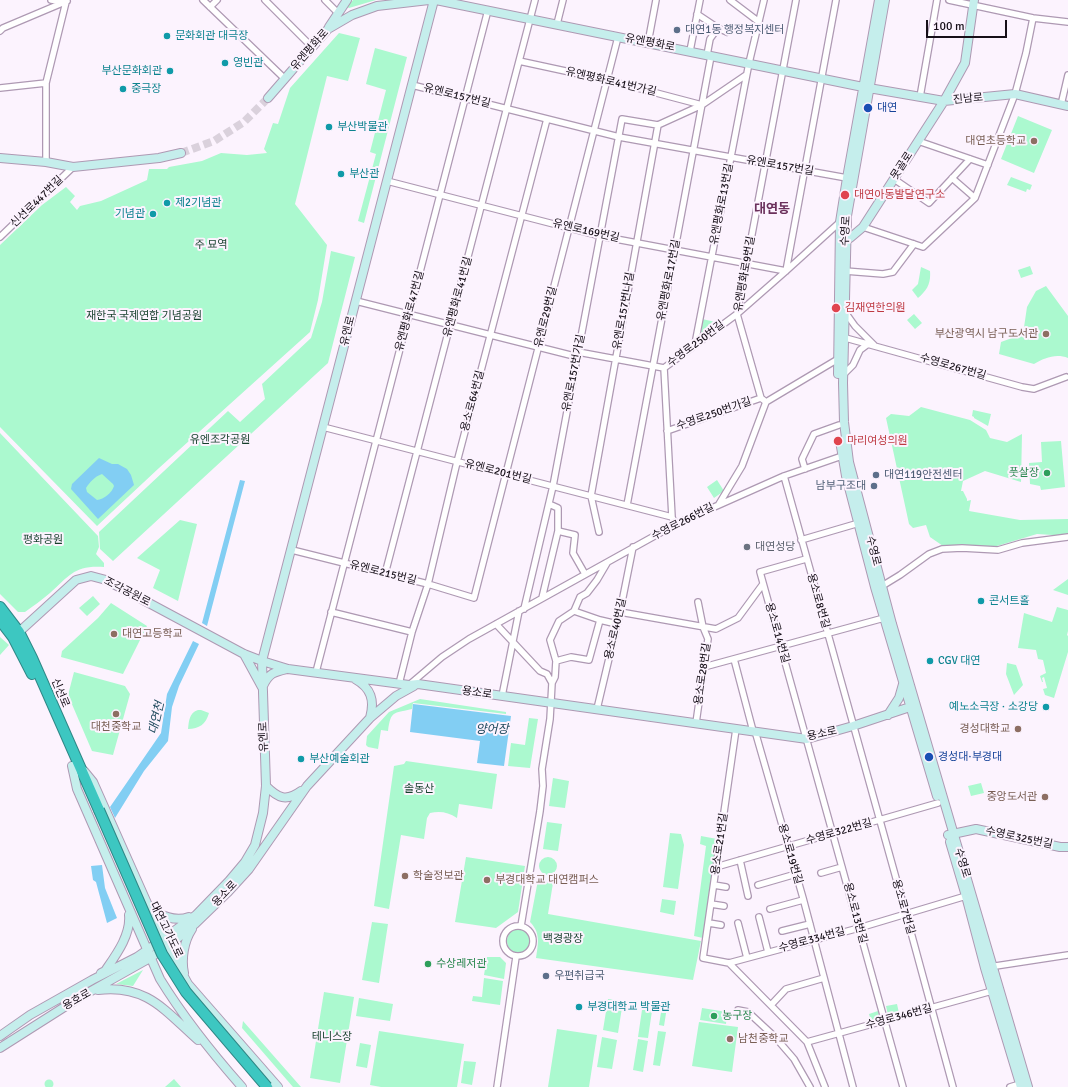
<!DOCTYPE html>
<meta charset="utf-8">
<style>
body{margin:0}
#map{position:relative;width:1068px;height:1087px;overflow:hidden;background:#fcf3fe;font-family:Signika,sans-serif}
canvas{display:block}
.scale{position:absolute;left:926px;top:20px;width:81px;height:18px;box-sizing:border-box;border:2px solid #160f18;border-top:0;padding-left:5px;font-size:12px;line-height:14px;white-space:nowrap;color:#160f18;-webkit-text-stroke:3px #fcf3fe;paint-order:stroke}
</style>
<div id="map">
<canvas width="1068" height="1087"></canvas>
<div class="scale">100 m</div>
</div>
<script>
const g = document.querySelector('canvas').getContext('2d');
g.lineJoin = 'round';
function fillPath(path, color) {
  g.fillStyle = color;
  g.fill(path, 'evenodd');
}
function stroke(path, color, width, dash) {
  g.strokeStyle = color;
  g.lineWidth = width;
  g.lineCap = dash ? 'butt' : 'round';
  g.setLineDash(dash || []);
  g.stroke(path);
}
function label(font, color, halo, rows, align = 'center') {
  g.font = font + ' Signika,"Noto Sans KR",sans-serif';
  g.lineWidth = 4;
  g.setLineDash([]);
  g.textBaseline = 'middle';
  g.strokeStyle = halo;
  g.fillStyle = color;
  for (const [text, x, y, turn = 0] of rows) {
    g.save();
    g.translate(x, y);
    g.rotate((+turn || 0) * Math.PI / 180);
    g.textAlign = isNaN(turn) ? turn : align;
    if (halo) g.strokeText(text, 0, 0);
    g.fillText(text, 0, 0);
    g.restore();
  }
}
fillPath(new Path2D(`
 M353,0H376L349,8L347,7Z
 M339,33L360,38L348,81L327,76L295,204L327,245L318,300L310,332L159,468L97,526L0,427V245L42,205L66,187L75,196L70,202L77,210L80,206L101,201L147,180L149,169H167L169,167L202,161L221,153L247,155L267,153L264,149L273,123L278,124L290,88Z
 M375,48L407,57L364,223L358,221L376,154L370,152L386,90L366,84Z
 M1018,116L1052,130L1034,173L1001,159Z
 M1011,177L1032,185L1030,190L1027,189L1026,192L1007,185Z
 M331,251L355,257L328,363L113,561L100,549L99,532L228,411L240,422L265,399L262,384L311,338L322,302Z
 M1030,266L1033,274L1021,278L1018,270Z
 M921,267L930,271C931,284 927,290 918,298L912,290L918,284Z
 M1046,286L1068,316V358C1056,353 1044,358 1034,364L999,354L1001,342L1023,334L1027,307L1036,291Z
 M914,314L922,323L915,329L907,320Z
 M702,319L720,323L698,339Z
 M921,407L970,420L986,430L990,438L1007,442L1022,434L1021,482L985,471L963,481L961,491H963L967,499V501L971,500L969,511L1020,520L1068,519V536L1037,534L997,546L977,547L953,545L943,546L930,537L926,525L913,528L909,524L906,510L886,418L891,414L909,416Z
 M973,410L991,414L988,426L974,418V417L972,416Z
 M0,433L98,536L99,547L96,554L104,563V567C75,565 70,575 50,593C42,600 33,606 25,612H18L0,594Z
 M1061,441L1065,487L1041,490L1040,486L1030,484L1029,463L1042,462L1041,442Z
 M717,480L724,491L714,498L707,487Z
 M180,520L197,524L178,601L153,588L160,570L137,558Z
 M1068,579V595L1053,590Z
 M93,596L100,604L87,616L79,608Z
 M111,603L147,626L123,674L61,657L62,651L98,618Z
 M1057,607L1068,610V631L1067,635L1068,636V652L1054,698L1045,695L1043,689L1047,688L1044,677L1042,678L1043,682H1042L1040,676L1046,673L1043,660L1038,659L1036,650L1018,648L1024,613L1052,622Z
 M0,637L9,645L0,655Z
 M1007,663L1016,665L1023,685L1014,695L1006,674Z
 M74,672L125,686L130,694L113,755L92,751L68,695Z
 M420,699L506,712V714L413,703L412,709C393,714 391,710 388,731L381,730L378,749L368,747L366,745L367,736L389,712Z
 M198,710H201L209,713C206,724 199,729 188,729C189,721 189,713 198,710Z
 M529,718L538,719L530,768L508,766L511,743L525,745Z
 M406,761L497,774L492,809L459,804L457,818C448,812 440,811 430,813L427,818L424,839L401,835L389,909L374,906L394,766L404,764Z
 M553,778L569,781L565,808L549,806Z
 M981,783L984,793L971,796L968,786Z
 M547,822L562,824L558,851L543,849Z
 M670,833L681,834L684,845L678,889L663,887Z
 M701,836L717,839L703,938L694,936L706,846L700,844Z
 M466,857L525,866L518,912L496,928L455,922Z
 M539 866a9 9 0 1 1 18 0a9 9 0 1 1-18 0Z
 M538,880L553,883L548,914L701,941L693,980L536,958C538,944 541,933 530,922Z
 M662,899L676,901L674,915L660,912Z
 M372,922L388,924L379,983L362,980Z
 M507 941a12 12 0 1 1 24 0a12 12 0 1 1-24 0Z
 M487,957H500L506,963L504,979L484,975Z
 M143,970L133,986L116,984Z
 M484,978L503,981L500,1005L472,1001L473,996L482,997Z
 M324,992L354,997L340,1083L310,1078Z
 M359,998L393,1004L390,1021L356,1016Z
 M608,999L623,1001L618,1033L603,1030Z
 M663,1000L668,1001L664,1026L659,1025Z
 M643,1003L653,1004L648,1038L638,1037Z
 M897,1004L899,1013L888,1015L886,1006Z
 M702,1008L727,1012L726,1024L700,1020Z
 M878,1011L880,1018L871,1021L869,1014Z
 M243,1021L301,1087H293L242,1028Z
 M699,1022L738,1027L732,1072L692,1066Z
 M557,1029L597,1035L589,1087H548Z
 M379,1031L464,1044L457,1087H381L370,1085Z
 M658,1031L666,1032L660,1066L653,1065Z
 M602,1037L617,1040L612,1069L597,1067Z
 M638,1039L648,1041L643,1072L633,1070Z
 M360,1043L371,1045L367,1068L356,1066Z
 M464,1061L476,1062L472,1085L461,1083Z
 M174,1079L181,1087H165Z
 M44.5 1084a4.5 4.5 0 1 1 9 0a4.5 4.5 0 1 1-9 0Z`), '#abf9cf');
fillPath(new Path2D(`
 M99,458L112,464H118L127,469L131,475L134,485L98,519L71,489L72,484ZM102,474L113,484L114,486C112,493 104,499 97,500L87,492L86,488C90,482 94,477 102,474Z
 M240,480L245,481L207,626L202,623Z
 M193,641L199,644L179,686L172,707L168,741L144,771L115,818L110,807L161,733L167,694Z
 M413,704L511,716L504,766L477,763L480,741L410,732Z
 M102,865L105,888L117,918L107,923L96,882L93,880L91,866Z`), '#82cef3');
stroke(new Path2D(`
 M181,153L214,141L244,122L268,98`), '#dad1dc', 8, [8, 4]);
const street = new Path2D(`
 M51,0L65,2
 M203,0L285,79
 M265,0L312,47
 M325,0L338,13
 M730,0L759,22
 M949,0L1033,18L1068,22
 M210,7L217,0
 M697,14L718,28L727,32
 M557,24L563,0
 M0,31L3,28L67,1
 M648,43L656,0
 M690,51L700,0
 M707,55L710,39L718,28
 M519,61L607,80L702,105
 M412,85L619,137L847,178
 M0,88L46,83
 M920,97L937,0
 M1061,105L1068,75
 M918,141L988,165
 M46,162V83L66,2
 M952,178L975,198
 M894,179L929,203L970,159
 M387,181L600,236L786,271L836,0
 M863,227L923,247L975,198L1015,94L1026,53L1033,18
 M0,237L73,167
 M845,271L883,274L893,272L914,244
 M356,301L578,357
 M845,312L855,326L874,345
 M842,337L1022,387L1034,389L1066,377
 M695,344L749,63L764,0
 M578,352L664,368
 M664,368L737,314L786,271L840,222
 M664,368L672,517L673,520
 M843,375L853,365L860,350L868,344
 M766,402L761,398L737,314L796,0
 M323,427L672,517
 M667,431L761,398
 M805,469L802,459L814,434L839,425
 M784,476L906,914L953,1087
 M719,504L742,466L766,402L838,359
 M627,505L711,56
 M558,531L575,535L573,553L585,574
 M599,532L591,496L658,125
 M801,540L859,523
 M292,550L428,584L474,598L618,37
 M806,559L760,572L903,1087
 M385,574L535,0
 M882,586L900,575L929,554L942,549L962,548L998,550L1022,543L1068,537
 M542,598L558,531V508L549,504
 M524,609L553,486L622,119L658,125L702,105L746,75
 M574,611L600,620L617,624
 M331,612L412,632
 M620,612L716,629L738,618L763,584
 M496,624L540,671L547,674L552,683
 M734,659L753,731
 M556,661L571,657L589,660L600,620
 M704,667L884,618
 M316,672L488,10
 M399,684L412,632L428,584L457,462L547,119
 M409,685L442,657L469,639L676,524L784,476L842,456
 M502,696L519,611
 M597,709L620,612L633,547
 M696,723L708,639L703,627L698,602
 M736,729L703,958L729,963L859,928L966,896
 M755,731L803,898L853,1087
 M740,860L748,896
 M716,867L938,803
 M821,873L842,867
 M714,885L726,887
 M758,885L796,874
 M711,904L724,906
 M770,909L803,900
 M759,917L768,952
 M709,923L721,925
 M738,923L747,958
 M503 941a15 15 0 1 1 30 0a15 15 0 1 1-30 0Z
 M521,926L540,811L543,786L542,769L550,719L552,683L555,677L556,661L550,640L559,621L574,611L580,597L587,593L597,580L607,563
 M782,931L810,924
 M729,963L807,1042L825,1087
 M989,967L1068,955
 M771,1005L786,989L824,978
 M738,1010L748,1012L775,1037L794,1059L810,1087
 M807,1042L992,991
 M497,1087L516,957
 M1010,1087L1020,1084`);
const secondary = new Path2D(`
 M436,0L863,87L944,101L1015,94L1068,106
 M885,0L847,216L843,383L844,422L849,462L892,624L1028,1087
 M329,27L347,0
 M268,98L328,29L352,15L377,6L429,0
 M0,158L46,162L73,167L159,158L181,153
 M842,242L850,238L863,227L944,101L965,63L974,0
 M838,374L840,222L847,178L879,0
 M840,441L846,476L875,587L937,796
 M19,632L76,580L91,576L106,580L244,654L262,661L288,669L409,685L418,684L807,739L853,726L910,707
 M244,654L262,687
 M355,679C371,688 375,700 370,718
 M263,686C269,673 274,672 287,669
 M888,715L899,698L903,684
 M72,766L77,789L160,979C184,1018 212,1053 242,1087
 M84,771L93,782L159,930L188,984L278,1087
 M266,786C278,798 286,802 301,791
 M948,835L976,829L1060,847H1068
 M950,842L966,896L985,968L1021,1087
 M149,906C160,916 175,922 189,917
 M101,973L105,971C116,955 131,935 129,915
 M184,973C181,959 184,941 192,929
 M98,990C147,984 165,1011 198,1040
 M0,1036L30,1015L92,980L137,957L170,934L196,915L229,881L245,862L255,845L263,813L266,786L262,661L434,0
 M0,1048L77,999L150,958L173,942L195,924L227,893L249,869L307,786L370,718L396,696L414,686`);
const highway = new Path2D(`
 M0,607L19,632L32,658L99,810
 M0,620L13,637L32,674`);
stroke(street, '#ae99b3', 8);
stroke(secondary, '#ae99b3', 10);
stroke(highway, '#2f8786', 12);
stroke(street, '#fff', 5.5);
stroke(secondary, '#c5eeec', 8);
stroke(highway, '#3dc7c1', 10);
const highwayBridge = new Path2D(`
 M99,810L162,954L186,992L267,1087`);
stroke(highwayBridge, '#2f8786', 12, []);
stroke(highwayBridge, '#3dc7c1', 10);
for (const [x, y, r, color] of [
 [677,30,4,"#5c6f8a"],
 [167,36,4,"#0f9aa8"],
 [225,63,4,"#0f9aa8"],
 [170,71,4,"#0f9aa8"],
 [123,89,4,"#0f9aa8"],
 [868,108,5,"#1a4fb4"],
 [329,127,4,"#0f9aa8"],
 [1034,141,4,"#8d6e63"],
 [341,174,4,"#0f9aa8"],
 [845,195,5,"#e0444e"],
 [167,203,4,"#0f9aa8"],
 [153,214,4,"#0f9aa8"],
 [836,308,5,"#e0444e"],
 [1046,334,4,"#8d6e63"],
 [838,441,5,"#e0444e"],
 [1047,473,4,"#2e9e5b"],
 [876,475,4,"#5c6f8a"],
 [874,486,4,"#5c6f8a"],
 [747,547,4,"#6b7280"],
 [981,601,4,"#0f9aa8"],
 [114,634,4,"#8d6e63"],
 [930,661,4,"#0f9aa8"],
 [1046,707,4,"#0f9aa8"],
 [116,714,4,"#8d6e63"],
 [1018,729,4,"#8d6e63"],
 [929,757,5,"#1a4fb4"],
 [301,759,4,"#0f9aa8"],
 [1045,797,4,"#8d6e63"],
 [405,876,4,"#8d6e63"],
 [487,880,4,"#8d6e63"],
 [428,964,4,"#2e9e5b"],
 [546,976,4,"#5c6f8a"],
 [579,1007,4,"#0f9aa8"],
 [714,1016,4,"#2e9e5b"],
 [730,1039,4,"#8d6e63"]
]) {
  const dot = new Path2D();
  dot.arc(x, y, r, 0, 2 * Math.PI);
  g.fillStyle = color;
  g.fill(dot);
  stroke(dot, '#fcf3fe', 1.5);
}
label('11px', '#4e5e75', '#fcf3fe', [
 ["대연1동 행정복지센터",685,30],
 ["대연119안전센터",884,475],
 ["남부구조대",866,486,"right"],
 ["우편취급국",554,976]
], 'left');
label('11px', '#0d838f', '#fcf3fe', [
 ["문화회관 대극장",175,36],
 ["영빈관",233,63],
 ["부산문화회관",162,71,"right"],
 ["중극장",131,89],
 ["부산박물관",337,127],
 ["부산관",349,174],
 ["제2기념관",175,203],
 ["기념관",145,214,"right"],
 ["콘서트홀",989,601],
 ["CGV 대연",938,661],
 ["예노소극장 · 소강당",1038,707,"right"],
 ["부산예술회관",309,759],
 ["부경대학교 박물관",587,1007]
], 'left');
label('11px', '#160f18', '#fcf3fe', [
 ["유엔평화로",650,43,11],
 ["유엔평화로",310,50,-49],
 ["유엔평화로41번가길",611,82,13],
 ["유엔로157번길",457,96,14],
 ["진남로",968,99,-5],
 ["유엔로157번길",780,166,10],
 ["못골로",902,166,-57],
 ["신선로447번길",37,202,-44],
 ["유엔평화로13번길",722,204,-79],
 ["유엔로169번길",586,231,13],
 ["수영로",846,231,-87],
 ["유엔평화로9번길",745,274,-80],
 ["유엔평화로17번길",669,280,-79],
 ["유엔평화로41번길",458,297,-75],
 ["유엔평화로47번길",410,311,-75],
 ["유엔로157번나길",624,311,-80],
 ["유엔로29번길",546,317,-76],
 ["유엔로",348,331,-76],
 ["수영로250번길",696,344,-37],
 ["수영로267번길",953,367,16],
 ["유엔로157번가길",574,373,-79],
 ["용소로64번길",473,401,-75],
 ["수영로250번가길",714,414,-19],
 ["유엔로201번길",498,472,14],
 ["수영로266번길",683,522,-27],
 ["수영로",873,551,76],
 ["유엔로215번길",383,573,14],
 ["조각공원로",127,592,27],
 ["용소로8번길",818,601,74],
 ["용소로40번길",616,629,-77],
 ["용소로14번길",777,633,74],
 ["용소로28번길",703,674,-82],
 ["신선로",60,693,67],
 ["용소로",477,693,8],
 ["용소로",822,734,-12],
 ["유엔로",264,737,-92],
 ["수영로322번길",839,832,-16],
 ["수영로325번길",1019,838,12],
 ["용소로21번길",720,844,-82],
 ["용소로19번길",790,854,74],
 ["수영로",962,863,73],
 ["용소로",225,894,-46],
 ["용소로7번길",903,907,74],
 ["용소로13번길",855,913,75],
 ["대연고가도로",166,930,64],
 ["수영로334번길",812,940,-15],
 ["용호로",77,1000,-30],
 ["수영로346번길",899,1017,-15]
]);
label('11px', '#164399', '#fcf3fe', [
 ["대연",877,108],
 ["경성대·부경대",938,757]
], 'left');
label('11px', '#785e54', '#fcf3fe', [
 ["대연초등학교",1026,141],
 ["부산광역시 남구도서관",1038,334],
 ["대연고등학교",122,634,"left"],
 ["대천중학교",116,727,"center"],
 ["경성대학교",1010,729],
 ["중앙도서관",1037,797],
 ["학술정보관",413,876,"left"],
 ["부경대학교 대연캠퍼스",495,880,"left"],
 ["남천중학교",738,1039,"left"]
], 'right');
label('11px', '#be3a42', '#fcf3fe', [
 ["대연아동발달연구소",854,195],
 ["김재연한의원",845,308],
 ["마리여성의원",847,441]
], 'left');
label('11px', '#153f2b', '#fcf3fe', [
 ["주 묘역",211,245],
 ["재한국 국제연합 기념공원",144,316],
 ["유엔조각공원",220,440],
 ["평화공원",43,540],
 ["솔동산",419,789],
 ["백경광장",563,939],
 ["테니스장",332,1037]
]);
label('11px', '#27864d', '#fcf3fe', [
 ["풋살장",1039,473,"right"],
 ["수상레저관",436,964],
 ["농구장",722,1016]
], 'left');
label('11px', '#5b616d', '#fcf3fe', [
 ["대연성당",755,547]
], 'left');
label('italic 12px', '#1c475b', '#fcf3fe', [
 ["대연천",157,718,-77],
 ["양어장",492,730]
]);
label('bold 13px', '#6b315c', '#fcf3fe', [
 ["대연동",772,210]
]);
</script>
